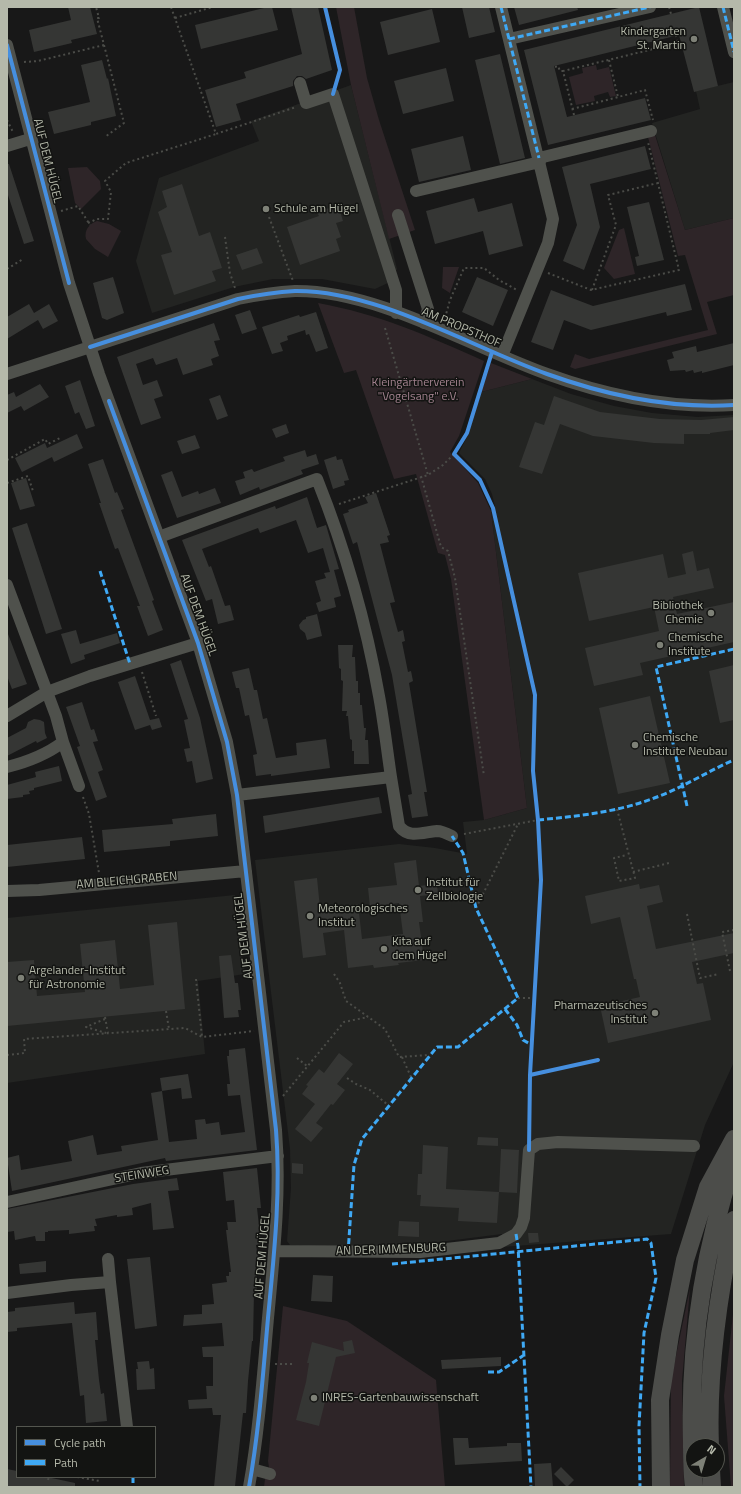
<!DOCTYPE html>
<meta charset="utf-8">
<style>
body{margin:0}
#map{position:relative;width:741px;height:1494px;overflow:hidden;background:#181818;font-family:"Titillium Web",sans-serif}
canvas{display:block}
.frame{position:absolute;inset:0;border:8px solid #b5b9aa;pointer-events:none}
.legend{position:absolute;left:16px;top:1426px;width:140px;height:52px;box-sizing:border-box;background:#131412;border:1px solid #54564f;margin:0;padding:5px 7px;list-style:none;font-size:12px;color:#b5b9aa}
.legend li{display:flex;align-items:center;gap:8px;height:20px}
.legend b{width:20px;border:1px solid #54564f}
.north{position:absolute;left:685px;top:1438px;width:40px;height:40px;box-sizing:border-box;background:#131412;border:1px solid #54564f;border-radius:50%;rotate:38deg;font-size:11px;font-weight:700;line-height:16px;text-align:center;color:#b5b9aa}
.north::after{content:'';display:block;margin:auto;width:14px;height:18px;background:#7e8177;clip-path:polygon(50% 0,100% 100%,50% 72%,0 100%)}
</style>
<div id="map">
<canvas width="741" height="1494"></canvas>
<div class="frame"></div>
<ul class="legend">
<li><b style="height:5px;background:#468fdf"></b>Cycle path</li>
<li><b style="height:5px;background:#3fa9f5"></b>Path</li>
</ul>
<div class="north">N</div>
</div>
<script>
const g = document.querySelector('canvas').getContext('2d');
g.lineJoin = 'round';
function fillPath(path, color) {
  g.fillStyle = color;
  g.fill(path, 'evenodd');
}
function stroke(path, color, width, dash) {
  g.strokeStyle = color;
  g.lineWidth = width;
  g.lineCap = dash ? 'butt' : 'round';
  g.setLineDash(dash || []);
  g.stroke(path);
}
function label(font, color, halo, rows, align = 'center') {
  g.font = font + ' "Titillium Web",sans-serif';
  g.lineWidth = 3;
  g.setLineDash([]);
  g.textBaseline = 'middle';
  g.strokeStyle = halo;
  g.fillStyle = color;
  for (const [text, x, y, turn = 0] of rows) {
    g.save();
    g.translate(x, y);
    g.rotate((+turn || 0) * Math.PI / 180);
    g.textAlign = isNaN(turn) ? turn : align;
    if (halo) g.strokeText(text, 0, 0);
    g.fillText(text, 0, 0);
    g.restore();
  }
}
fillPath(new Path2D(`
 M734,82V218L685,230L652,123L700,109L696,91Z
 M351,85L397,269L390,282L375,289L322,279H273L234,287L152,313L136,261L159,178L259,141L251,121Z
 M532,379L571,394L614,406L652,413L698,417L734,415V1062L705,1125L671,1234L502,1247V1234L400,1247L290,1245L287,1241L291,1188L290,1149L255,860L399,844L435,848L467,854L463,822L484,820L527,808L491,511L495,506L492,494L485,479L459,453L468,435L481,392Z
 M235,895L245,974L198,981L205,1054L7,1083V918Z`), '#232422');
fillPath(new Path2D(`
 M336,7H354L367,78L379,120L415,230L389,239L351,85Z
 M596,65L597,70L609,67L616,96L610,97L608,92L594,96L595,101L576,105L569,77L583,73L582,68Z
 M655,135L685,230L734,218V295L707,302L717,334L575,369L570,367L575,354L589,359L708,330L685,255L678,256L648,137Z
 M87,167L100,181L101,189L81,209L75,203L68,168Z
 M97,221L109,224L121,231L108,257L95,249L86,239C84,230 89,224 97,221Z
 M624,228L635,274L614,279L604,268L619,230Z
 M443,267H459L450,293L442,288Z
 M318,303C379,314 428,336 484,361L459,436L450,452L478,483L491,511L527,808L484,820L451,579L445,555L438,553L416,474L394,479L356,370L344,373Z
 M491,363L532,379L481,392Z
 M690,1288L682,1381L684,1487H670L671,1380Z
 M734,1305V1487H731L724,1396Z
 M283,1306L347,1321L436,1380L445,1487H264L265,1479L270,1474L268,1461Z`), '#2e2528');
fillPath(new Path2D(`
 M68,7H90L97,34L71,40L72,43L34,52L29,30L71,20Z
 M268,7H272L278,30L201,49L195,25Z
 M291,7H318L332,70L306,79L302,76H297L293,81V86L236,104L241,120L216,127L205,90L246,78L244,72L302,54Z
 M462,7H489L495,32L469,38Z
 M514,7H577L578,10L519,25Z
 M699,7L718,86L694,92L679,35L554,66L567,117L645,98L651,120L548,145L524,50Z
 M432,9L440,42L388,55L380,22Z
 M500,54L525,158L500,164L475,60Z
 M102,60L107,79L108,78L116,116L91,122V125L54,134L48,112L90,102L81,65Z
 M446,68L454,101L403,114L394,81Z
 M463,136L471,170L419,182L411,149Z
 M645,146L651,169L590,184L600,227L584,270L563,261L577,225L562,167Z
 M7,164H9L34,241L24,244L7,192Z
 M182,184L199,236L210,232L222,268L212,271L216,281L174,295L161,255L172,252L158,212L167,207L162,191Z
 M474,198L478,212L512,203L523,246L489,255L483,231L435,244L426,211Z
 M649,202L664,260L637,266L635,257L639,256L627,207Z
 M338,205L343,221L336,223L341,237L336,239L340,251L300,265L287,227L319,216L317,212Z
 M257,248L263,263L242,270L236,255Z
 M113,277L124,313L107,320L102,318L93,283Z
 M477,277L508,290L493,326L462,312Z
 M685,284L692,310L667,316L666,312L591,330L564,320L553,350L531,342L551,290L593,306Z
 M29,304L34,313L49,304L58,321L43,329L38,320L7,339V317Z
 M250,310L257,329L242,334L235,315Z
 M316,312L328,348L316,352L309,334L306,335L305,330L287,336L288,340L280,343L283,351L272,354L262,327L299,315L300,317Z
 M214,323L220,340L214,341L219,356L211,359L213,365L183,375L177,358L156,365L153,358L136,364L143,385L157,380L163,396L154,399L161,418L141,425L117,357Z
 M734,343V365L702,373V371L694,373L693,370L686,372L685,370L670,371L667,360L674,358L672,352L696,346L697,352Z
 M80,380L95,426L86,429L79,412L75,414L65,386Z
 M40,384L49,397L24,411L21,406L7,413V395L14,392L16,397Z
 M220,395L228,416L217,420L209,399Z
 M554,396L600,412L660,419L701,420L734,417V430L710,433V434H684V444L654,443L593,436L560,424L542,474L519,467L535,422L544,425Z
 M286,424L289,433L276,438L272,429Z
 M77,434L83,448L54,462L52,457L22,472L15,458L45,443L47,448Z
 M195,435L200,448L182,454L177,441Z
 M305,450L307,457L316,454L319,464L301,470L303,474L260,490L259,487L240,495L235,481L245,478L243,472L252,469L254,472L276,464L285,461L283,457Z
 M336,456L337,460L342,459L349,480L344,481L345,485L333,489L324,460Z
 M103,459L115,493L117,492L124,509L121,510L154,600L152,601L163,630L148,636L137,606H140L118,548L115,549L99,503H101L88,464Z
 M172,471L182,497L198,491L199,494L215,488L221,503L177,518L161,475Z
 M26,478L35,506L20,510L11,483Z
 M376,493L390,535L387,536L389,542L380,544L395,602L390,603L398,632L403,630L405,641L402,642L408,672L411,671L413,681L409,683L427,792H424L428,816L412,818L408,795L412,794L392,675L357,542L353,544L343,514L349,512L348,510L368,503L365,497Z
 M307,497L317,528L326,525L339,569L334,570L341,596L334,598L336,607L319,612L316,603L321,601L315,581L326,578L324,573L330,572L323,548L308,553L296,520L260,533L258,528L202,549L209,567L211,566L225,606L230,605L234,620L218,624L212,599L206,601L182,540L275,506L276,509Z
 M27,523L62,629L46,634L12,528Z
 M693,551L697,571L709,568L714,588L673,597L677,614L734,602V642L640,663L643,675L594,686L585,648L659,631L654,607L589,621L578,573L663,554L668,578L686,574L682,554Z
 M317,614L322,636L307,640L305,633L300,629L299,625L303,620L306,619V617Z
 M76,630L80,644L117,633L120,643L84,655L85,659L71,664L61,634Z
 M8,634L27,684L12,689L7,676Z
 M338,645H353L352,657H355L356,681H358V693H360V705H362L364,728H366L365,740H368L369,764H354V751H352V740L350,739L348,716H346L347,711H342L343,681L341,680V669L339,668Z
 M181,660L200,718L213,779L196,783L192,761L187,762L184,749L190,748L184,720L188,719L170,664Z
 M734,665V720L720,723L709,671Z
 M249,668L254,690H257L263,719L267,718L276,758L297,755L296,743L326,739L330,768L271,776V774L256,776L253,755L257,754L249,715L245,716L239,688H236L232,672Z
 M135,676L150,720L159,718L162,727L152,730L150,725L135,730L118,682Z
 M650,696L670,783L618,794L599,708Z
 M82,702L91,730L94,729L98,741L93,742L103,770L98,772L107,797L96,801L77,747L80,746L66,707Z
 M34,719L40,720L44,722L45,733L47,738L37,743L36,741L7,756V738L26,728L28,722Z
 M59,766L62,781L34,788V790L29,791L30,794L23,795V797L7,799V785L36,777L35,772Z
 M379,797L382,813L265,833L263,816Z
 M216,814L218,836L170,841V846L104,852L102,830L173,824L172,819Z
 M82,837L85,859L7,867V845Z
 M416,860L419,886L437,884L438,894L420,896L423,922H419L424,960L398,963L399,965L374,968L373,965L348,968L344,930L323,933L326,955L303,958L294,881L317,878L320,908L358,904L362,939L403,934L399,903L370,907L368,888L397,885L394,863Z
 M639,884L640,889L659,885L663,902L647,906L656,949L734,933V953L692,962L697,984L703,983L711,1020L608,1043L600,1006L640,997L636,979H634L620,917L591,924L585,896Z
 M177,922L185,1009L7,1026V962L34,960L37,996L85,992L80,944L115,940L120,989L154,985L148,925Z
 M231,955L235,983H238L241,1010H238L239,1017L224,1018L219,956Z
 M245,1048L257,1150L166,1161L165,1158L12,1191L7,1158L19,1155L21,1170L72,1161L68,1141L93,1135L97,1155L122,1151L121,1146L158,1140L151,1093L162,1091L169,1142L197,1139L195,1120L205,1119L206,1124L219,1122L221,1135L245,1132L240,1095L228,1096L227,1084H230L227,1056H229V1050Z
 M339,1053L353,1064L337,1084L345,1090L333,1105L331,1104L316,1123L323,1128L311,1142L295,1129L315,1104L302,1094L308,1086L306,1085L319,1069L324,1073Z
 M188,1074L192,1098L182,1099L181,1088L162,1091L160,1078Z
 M478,1137L498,1138V1146L477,1145Z
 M423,1145L448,1147L446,1189L499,1192L497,1223L458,1221L459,1208L420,1206L421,1195H417L418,1174H422Z
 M501,1149L519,1150L517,1193L499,1192Z
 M292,1163L303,1164V1174L292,1173Z
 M257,1168L261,1208H257L261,1244L256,1245L259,1263H256L257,1290L254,1291L253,1341H252L248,1381L246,1413H243L235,1486L214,1487L221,1415H213L212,1408L189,1409L188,1400L207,1399L206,1386H213V1357H203L202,1347L224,1346L222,1323L183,1326L184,1315L202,1314V1305L214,1304L212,1284L227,1282L226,1276H229V1272H231L226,1230H228L227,1222H236L234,1200L226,1201L223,1172Z
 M177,1178L179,1190L168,1191L174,1228L153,1230L151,1203L132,1208L133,1215L117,1217V1215L95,1219L97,1226H94L95,1231L69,1234V1230L48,1231V1232H45V1241H36L35,1236L15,1240L14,1231L7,1232V1209L133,1184Z
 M399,1221L419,1222V1237L398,1236Z
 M528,1233H538L539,1242L529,1243Z
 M150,1257L157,1326L135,1329L127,1259Z
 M46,1261V1272L20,1274L19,1264Z
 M313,1275L333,1276L332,1302L311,1301Z
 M74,1302L75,1314L96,1312L98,1340H95L99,1380L101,1394L104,1393L107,1421L86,1423L84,1395L80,1396L72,1323L17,1328V1331L7,1332V1312L15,1311V1308Z
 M352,1340L355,1353L336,1357L319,1426L296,1420L306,1382L309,1363H307L312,1342L344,1351L343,1342Z
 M501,1357V1366L442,1369L441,1360Z
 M149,1361L150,1369L154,1368L155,1389L137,1390L136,1369H138L137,1362Z
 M453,1438H468L469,1448L507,1446V1443H521L522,1461L455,1465Z
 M551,1463L553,1487H535L534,1464Z
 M561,1467L574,1480L567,1487L554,1474Z
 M7,1469L17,1471V1477H47L75,1483V1487H7Z`), '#353634');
stroke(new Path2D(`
 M171,7L216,134L296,107
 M669,7L671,14
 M175,18L213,7
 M104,45L124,123L105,137
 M609,60L618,97
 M24,62L38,61L104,45L97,18H99L96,7
 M555,67L558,66L560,71H563
 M572,109L645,90L653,120
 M574,115L563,71L678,43L676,36
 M7,120L13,132
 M61,211L78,206L90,225
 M269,217L293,281
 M88,223L97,219H108L111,192L105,181L126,163L216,134
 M225,237L230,273L235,288
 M7,269L23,259
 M548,273L591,290L679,270L648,142
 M592,290L616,225L608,195L658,183
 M445,318L450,300L464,268H484L499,280L517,290
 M385,328L428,475
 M7,460L45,439L48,444L60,438
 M421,476L441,547L448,551L455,578L484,776
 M7,483L28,476L33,491
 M339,504L428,475L443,465L454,454
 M142,672L156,716
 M83,797L89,814L99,873
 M617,809L635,878L619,881L614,858L627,855
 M464,834L538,820
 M633,872L669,863
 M476,908L518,824
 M687,914L700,978L719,974
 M730,971L722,932L734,930
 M334,974L340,983L346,1001L385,1029L399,1057L429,1055
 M196,979L202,1037
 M518,998H535
 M166,1011L169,1029
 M105,1017L108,1033
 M105,1019L86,1027L106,1033
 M7,1055L25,1053L24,1039L185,1028L202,1037L254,1031
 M402,1057L411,1077
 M297,1058L307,1066
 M347,1078L356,1084L370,1090L388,1105
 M283,1096L344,1022L368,1017
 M275,1364H295
 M77,1477L100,1481
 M48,1480L49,1477`), '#4b4c48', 2, [2, 3]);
stroke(new Path2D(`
 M501,7L553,219L548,243L502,356
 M723,7L734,52
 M509,39L650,7
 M7,45L69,283L99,374L198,643L227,742L237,795L276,1130C281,1193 274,1255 268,1318C263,1374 259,1431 249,1487
 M300,83L306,103L333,94L396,290V313
 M7,146L30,139
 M539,158L651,131
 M416,191L540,162
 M398,215L428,309L424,323
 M7,374L238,299C257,295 276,292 295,291C377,290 471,347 547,374C608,396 669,409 734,405
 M159,537L317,479C345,549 366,622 379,696C384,723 387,750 391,777
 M7,585L56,716L63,742C46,755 27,762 7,767
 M7,716L47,692L90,676L198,643
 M63,742L79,786
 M237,795L391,777L399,826C409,839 423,832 437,831C442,831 448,834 452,836
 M7,891L39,890L246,871
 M7,1202L141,1173L278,1156
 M274,1251L420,1252L499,1243L516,1234L521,1227L524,1218L529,1150L538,1144L558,1142L694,1146
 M108,1259L110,1282
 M7,1293L71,1285L110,1282L127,1427
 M252,1469L270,1474`), '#4f514c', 12);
stroke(new Path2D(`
 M710,1446C707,1370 718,1295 734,1220
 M711,1470L712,1487
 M661,1487L660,1400L670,1335L685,1260L708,1187L734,1139
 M694,1487C692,1472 692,1457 692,1441C689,1346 704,1251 734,1160`), '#4c4d4a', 18);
stroke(new Path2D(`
 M501,7L539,158
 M723,7L734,52
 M509,39L650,7
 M100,571L130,664
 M687,806L656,667L734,649
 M538,820C579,816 619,812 657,797C684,787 708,771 734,760
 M505,1009L517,1025L523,1040L532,1045
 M516,1234L518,1246L531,1487
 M348,1253L354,1165L362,1139L437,1047H458L518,998L476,908L463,853L452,836
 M392,1264L647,1239L651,1243L656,1278L644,1333L639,1426L640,1487
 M488,1372H499L524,1355
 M133,1477V1487`), '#3fa9f5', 3, [6, 3]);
stroke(new Path2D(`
 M325,7L340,70L333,94
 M7,45L69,283
 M90,347L238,299C257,295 276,292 295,291C377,290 471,347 547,374C608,396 669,409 734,405
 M492,352L467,433L454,454L480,480L493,508L535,695L533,771L538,820L541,880L530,1075L529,1150
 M109,401L198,643L227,742L237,795L276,1130C281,1193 274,1255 268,1318C263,1374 259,1431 249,1487
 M530,1075L598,1060`), '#468fdf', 4);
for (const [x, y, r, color] of [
 [694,39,4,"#7e8177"],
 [266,209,4,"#7e8177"],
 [711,613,4,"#7e8177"],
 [660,645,4,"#7e8177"],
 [635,745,4,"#7e8177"],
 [418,890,4,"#7e8177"],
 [310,916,4,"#7e8177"],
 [384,949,4,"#7e8177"],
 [21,978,4,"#7e8177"],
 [655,1013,4,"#7e8177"],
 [314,1398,4,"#7e8177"]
]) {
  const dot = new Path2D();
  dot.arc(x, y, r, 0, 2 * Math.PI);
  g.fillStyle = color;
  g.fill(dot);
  stroke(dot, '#131412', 1.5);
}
label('12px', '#b5b9aa', '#131412', [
 ["Kindergarten",686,32,"right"],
 ["St. Martin",686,46,"right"],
 ["Schule am Hügel",274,209],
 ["Bibliothek",703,606,"right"],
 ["Chemie",703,620,"right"],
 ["Chemische",668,638],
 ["Institute",668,652],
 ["Chemische",643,738],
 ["Institute Neubau",643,752],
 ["Institut für",426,883],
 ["Zellbiologie",426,897],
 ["Meteorologisches",318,909],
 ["Institut",318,923],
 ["Kita auf",392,942],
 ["dem Hügel",392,956],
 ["Argelander-Institut",29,971],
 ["für Astronomie",29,985],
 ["Pharmazeutisches",647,1006,"right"],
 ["Institut",647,1020,"right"],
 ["INRES-Gartenbauwissenschaft",322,1398]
], 'left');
label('12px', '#b5b9aa', '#131412', [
 ["AUF DEM HÜGEL",47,161,76],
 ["AM PROPSTHOF",461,328,23],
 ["AUF DEM HÜGEL",198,615,70],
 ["AM BLEICHGRABEN",127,881,-5],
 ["AUF DEM HÜGEL",244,936,-97],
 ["STEINWEG",142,1175,-9],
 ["AN DER IMMENBURG",391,1250,-2],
 ["AUF DEM HÜGEL",263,1256,-85]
]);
label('12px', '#a3828f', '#131412', [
 ["Kleingärtnerverein",418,383],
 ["\"Vogelsang\" e.V.",418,397]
]);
</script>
